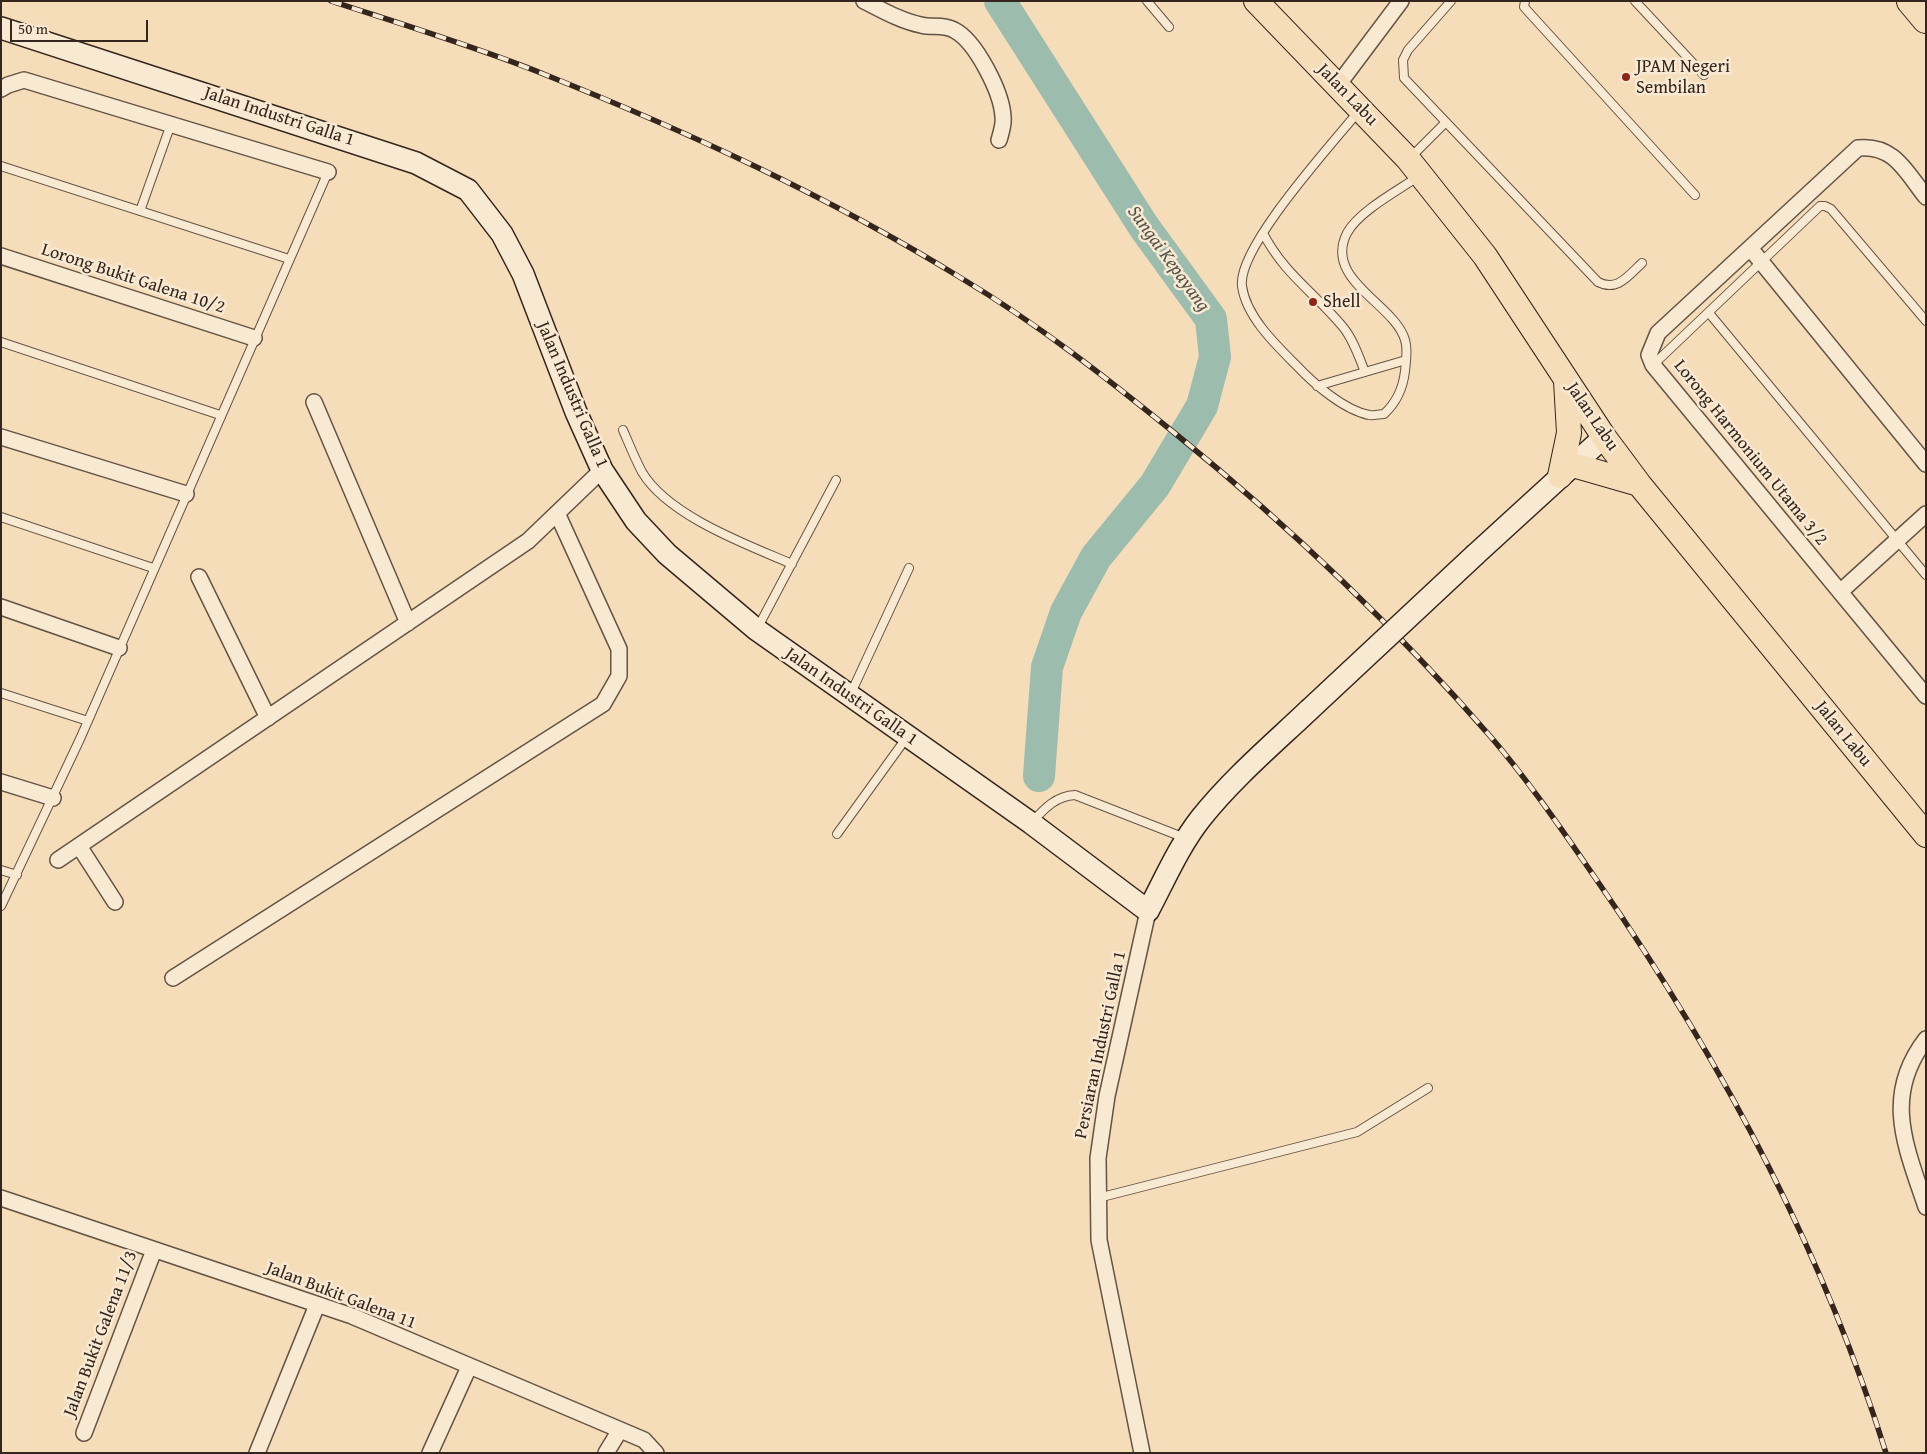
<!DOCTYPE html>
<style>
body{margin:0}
#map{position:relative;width:1927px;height:1454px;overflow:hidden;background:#f5ddba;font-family:"Gentium Book Plus",serif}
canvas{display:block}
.frame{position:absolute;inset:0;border:2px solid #34261d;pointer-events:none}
.scale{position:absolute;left:10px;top:20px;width:138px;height:22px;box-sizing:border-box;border:2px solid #34261d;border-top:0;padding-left:6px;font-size:15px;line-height:18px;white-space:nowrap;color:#34261d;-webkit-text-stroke:4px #f8e9d2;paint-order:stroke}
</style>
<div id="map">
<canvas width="1927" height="1454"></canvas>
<div class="frame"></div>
<div class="scale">50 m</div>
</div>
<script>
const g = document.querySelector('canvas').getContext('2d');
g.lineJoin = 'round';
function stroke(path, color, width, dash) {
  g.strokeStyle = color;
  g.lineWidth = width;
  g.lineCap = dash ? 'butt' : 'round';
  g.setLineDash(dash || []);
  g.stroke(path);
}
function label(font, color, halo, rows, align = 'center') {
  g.font = font + ' "Gentium Book Plus",serif';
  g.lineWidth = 5;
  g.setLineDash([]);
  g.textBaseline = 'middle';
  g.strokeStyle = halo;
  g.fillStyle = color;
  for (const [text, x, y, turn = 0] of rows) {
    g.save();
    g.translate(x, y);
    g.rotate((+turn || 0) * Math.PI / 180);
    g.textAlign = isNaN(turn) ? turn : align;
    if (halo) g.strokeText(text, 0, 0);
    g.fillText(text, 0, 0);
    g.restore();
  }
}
stroke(new Path2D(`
 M1000,1L1144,227L1211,319L1215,357L1202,406L1155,485L1096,557L1066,612L1047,667L1039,776`), '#9cbcad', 32);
const service = new Path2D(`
 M1147,1L1169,27
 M1451,1L1408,50L1403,60L1404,78L1598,282C1617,292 1628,276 1642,263
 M1525,1L1524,7L1695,195
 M1635,1L1704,75
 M1358,112C1332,144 1237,248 1242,286C1246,317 1277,346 1297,366C1314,384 1344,410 1369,415C1373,416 1379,414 1384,414C1397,402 1403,389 1405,371C1406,362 1408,349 1405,340C1395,304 1323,280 1347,233C1359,211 1399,190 1419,176
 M1410,158L1446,122
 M1,166L289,259
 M140,211L171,124
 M1263,233C1284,274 1315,293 1343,327C1353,339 1359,357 1365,372
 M1709,313L1926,575
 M1,342L220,415
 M1653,365L1820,206H1825L1831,209L1926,321
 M1317,386L1406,360
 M623,430C629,444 635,459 642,472C668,516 748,545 792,564
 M1,517L153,568
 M757,629L836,480
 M1,693L88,721
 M851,693L909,568
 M1032,822C1045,808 1056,796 1075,795L1185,838
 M837,834L907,737
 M1,870L17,875
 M1,906L80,739L328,172
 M1098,1198L1357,1132L1428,1088`);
const minor = new Path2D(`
 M864,1C882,10 901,21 921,25C932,28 943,24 954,30C976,41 1002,93 1003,117C1004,125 1001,133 999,140
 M1338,85L1401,1
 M1,89L8,85L24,80L328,172
 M1926,197C1906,172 1894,144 1858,148L1658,333L1649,355L1653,365L1926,696
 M1750,248L1926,464
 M1,256L254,338
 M314,402L408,623
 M1,437L186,494
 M199,577L268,718
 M1840,592L1926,514
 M1,607L119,648
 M1,782L53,798
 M79,846L115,902
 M58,860L528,541L602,470
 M173,978L603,704L619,676V649L557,513
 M1926,1039C1882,1096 1906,1147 1926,1207
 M1,1198L352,1316L644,1440L656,1453
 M84,1433L154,1250
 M257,1453L317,1305
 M430,1453L469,1367
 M606,1453L620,1430
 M1142,1453L1099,1240L1098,1158L1107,1096L1148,911`);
const secondary = new Path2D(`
 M1,28L416,163L468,190L502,234L523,274L576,412L602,470L636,521L667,554L757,630L1031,823L1148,911C1165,879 1179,846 1201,818C1233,778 1272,745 1309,710
 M1476,554L1604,437`);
const primary = new Path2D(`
 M1256,1L1408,159L1485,256L1604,437L1639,484L1926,835
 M1573,465L1639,484
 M1560,476L1569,433L1566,381`);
const motorway = new Path2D(`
 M1911,1L1926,19`);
stroke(service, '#645444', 10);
stroke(minor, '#645444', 18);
stroke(secondary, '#34261d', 24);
stroke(primary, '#34261d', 26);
stroke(motorway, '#34261d', 30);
stroke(service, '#f8e9d2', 8);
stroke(minor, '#f8e9d2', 15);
stroke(secondary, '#f8e9d2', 21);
stroke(primary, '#f5ddba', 24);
stroke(motorway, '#f5ddba', 28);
const rail = new Path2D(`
 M331,1C401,24 473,46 541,73C686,131 828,196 961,278C1038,324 1108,379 1177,435C1289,526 1395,627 1490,736C1528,780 1562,830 1596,879C1718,1055 1822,1248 1886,1453`);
stroke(rail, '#34261d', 5.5);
stroke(rail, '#f8e9d2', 4, [11]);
const secondaryBridge = new Path2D(`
 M1309,710L1476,554`);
stroke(secondaryBridge, '#34261d', 24, []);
stroke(secondaryBridge, '#f8e9d2', 21);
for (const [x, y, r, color] of [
 [1626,77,5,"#8f2418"],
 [1313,302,5,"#8f2418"]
]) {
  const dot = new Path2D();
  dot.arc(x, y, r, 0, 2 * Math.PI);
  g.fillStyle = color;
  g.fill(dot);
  stroke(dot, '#f8e9d2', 2);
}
label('18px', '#34261d', '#f8e9d2', [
 ["JPAM Negeri",1636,67],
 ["Sembilan",1636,88],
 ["Shell",1323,302]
], 'left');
label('18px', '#34261d', '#f8e9d2', [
 ["Jalan Labu",1347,95,46],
 ["Jalan Industri Galla 1",279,117,18],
 ["Lorong Bukit Galena 10/2",133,279,18],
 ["Jalan Industri Galla 1",572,395,67],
 ["Jalan Labu",1592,417,56],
 ["Lorong Harmonium Utama 3/2",1750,453,51],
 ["Jalan Industri Galla 1",851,697,35],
 ["Jalan Labu",1843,734,51],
 ["Persiaran Industri Galla 1",1101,1045,-78],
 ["Jalan Bukit Galena 11",341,1296,21],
 ["Jalan Bukit Galena 11/3",101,1334,-69]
]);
label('italic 19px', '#535348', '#f8e9d2', [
 ["Sungai Kepayang",1168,259,54]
]);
</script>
